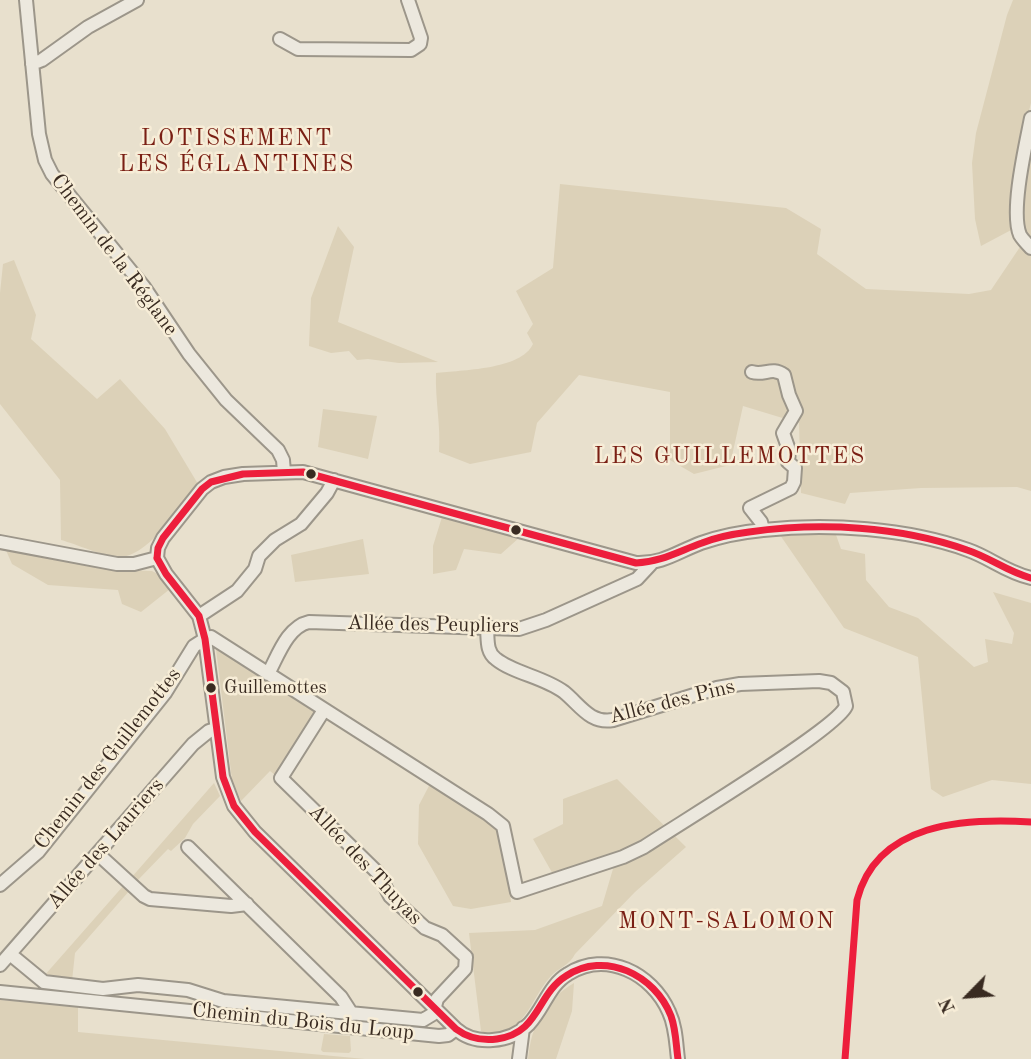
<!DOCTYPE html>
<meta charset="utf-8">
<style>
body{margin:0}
#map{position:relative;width:1031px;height:1059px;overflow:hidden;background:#e8e0cd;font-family:"Old Standard TT",serif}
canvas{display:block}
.north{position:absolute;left:933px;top:961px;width:70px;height:70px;-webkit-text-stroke:5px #f7edd7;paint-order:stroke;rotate:245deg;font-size:19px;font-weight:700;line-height:28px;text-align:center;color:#392b21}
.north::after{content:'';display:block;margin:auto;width:24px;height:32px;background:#392b21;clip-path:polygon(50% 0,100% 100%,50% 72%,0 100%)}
</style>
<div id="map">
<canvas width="1031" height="1059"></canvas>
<div class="north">N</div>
</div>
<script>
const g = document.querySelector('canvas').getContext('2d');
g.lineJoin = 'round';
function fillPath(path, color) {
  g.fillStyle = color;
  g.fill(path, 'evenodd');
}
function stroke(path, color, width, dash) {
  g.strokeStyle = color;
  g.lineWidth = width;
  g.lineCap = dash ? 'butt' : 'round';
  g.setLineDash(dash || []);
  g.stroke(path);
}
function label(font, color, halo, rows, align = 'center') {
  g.font = font + ' "Old Standard TT",serif';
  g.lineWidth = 5;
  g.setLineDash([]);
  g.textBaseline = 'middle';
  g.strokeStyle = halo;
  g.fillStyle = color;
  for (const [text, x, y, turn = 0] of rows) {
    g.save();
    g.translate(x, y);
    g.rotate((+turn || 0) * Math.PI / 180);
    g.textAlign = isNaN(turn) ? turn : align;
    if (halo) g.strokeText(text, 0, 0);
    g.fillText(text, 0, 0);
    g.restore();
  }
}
fillPath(new Path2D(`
 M1013,0H1031V103L1024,130L1013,229L981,246L975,219L972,163L976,133L1007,15Z
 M1031,140V243C1016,216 1025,169 1031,140Z
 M560,184L786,208L821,229L817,254L866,289L969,294L991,290L1022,244L1031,253V491L1017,487L921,488L850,493L845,504L801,493L799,423L743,406L730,465L694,474L670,460V392L579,375L537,423L531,452L470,464L439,452C441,426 435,400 436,373C461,370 521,370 533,344L527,333L533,324L516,291L553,268Z
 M338,226L354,247L338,322L438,362L399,363L368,359L357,360L349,351L331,353L309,346L311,298Z
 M14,260L36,315L31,339L97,399L120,379L165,429L198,484C181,505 149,557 119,557C105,557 76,544 61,540L60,480L0,404V293L3,264Z
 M323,409L377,416L368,459L318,447Z
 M442,517L520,537L501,554L464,549L456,570L433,574V546Z
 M807,532H835L841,549L865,554L866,580L889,607L918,618L974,667L988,662L985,639L1012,644L1014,633L993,592L1031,603V784L992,780L943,797L931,789L918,657L844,628L780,535Z
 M363,539L369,574L295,582L291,555Z
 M5,548L124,570L152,571L160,575L170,589L141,612L122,604L118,590L48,585L12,564Z
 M216,649L316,713L275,775L270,771L241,801L232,780Z
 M617,779L686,847L635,892L575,954C570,965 558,968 551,976C533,995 527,1029 496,1033C490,1034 487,1034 481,1031L469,933L535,930L602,906L618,852L554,876L533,839L563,824V799Z
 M214,783L220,796L193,824L185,838L171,851L168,849L136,882L131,878Z
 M430,784L501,829L511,902L471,909L453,906L418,844L419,805Z
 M124,885L130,890L75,953L72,981L44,976Z
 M574,983L572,1011L556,1059H528C532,1024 543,1002 574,983Z
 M0,1000L78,1006V1032L365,1059H0Z
 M324,1034L350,1036L351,1051L349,1053L323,1052L321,1050Z`), '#dcd1b8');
const minor = new Path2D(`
 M26,0L39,134L45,160L52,174L144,287L189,354L226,400L278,450L283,460L284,472
 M280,39L298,49L411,50L420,44L421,38L408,0
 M32,64L42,60L88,27L137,0
 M1031,118C1026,144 1010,211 1020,235C1023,240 1027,244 1031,248
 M752,372C764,376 772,366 784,375L789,395L796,411L783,433L789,450L788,462L795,468L794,482L791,488L750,508L761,522L763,530
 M0,542L117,564H134L157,558
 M157,558L158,548L163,538L202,489L211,482L224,477L243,474L303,472L636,563C663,564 677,552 701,543C721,536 742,532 763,530C828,523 907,528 968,550C991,558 1005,572 1031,578
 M157,558L166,574L199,616L205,639L223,777L234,806L255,832L456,1029C475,1046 510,1043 529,1024C544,1008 549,985 568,974C606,950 652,973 669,1012C676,1027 676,1043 678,1059
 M199,616L237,591L255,569L259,556L275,540L301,524L327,493L334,480
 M205,639L211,637L488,814L503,826L517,892L623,857L644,847C675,826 837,729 846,706L843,692L831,683L819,681L740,684L717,688L613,720C590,724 580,705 564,692C544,677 513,673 496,659C486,652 488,639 487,629
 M268,674C278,656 287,627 309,622L519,629L546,620L637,579L651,564
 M188,847L341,997L352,1014
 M98,854L144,896L150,899L231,906L247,904
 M0,885L38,852L165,693L194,646L205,639
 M10,954L44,982L103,989L138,985L188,990L223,1001L423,1020L433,1014L437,999L465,969L466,957L442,935L425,928L390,896L378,873L281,778L324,710
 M0,965L193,744L209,731L216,729
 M0,992L439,1036L448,1035L456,1029
 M519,1059L523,1028`);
stroke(minor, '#9c968a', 16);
stroke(minor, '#ece8de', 12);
stroke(new Path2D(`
 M157,558L158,548L163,538L202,489L211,482L243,474L303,472L636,563C661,562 679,551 702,543C717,537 733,534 749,532C821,522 899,526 967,550C989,557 1008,572 1031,578
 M157,558L166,574L199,616L205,639L223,777L234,806L255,832L456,1029C468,1038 481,1041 497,1039C540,1033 536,995 566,976C605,950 655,975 671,1016C676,1030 676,1045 678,1059
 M845,1059L857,900C877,822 965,818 1031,822`), '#ed1e3c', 7);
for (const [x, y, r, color] of [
 [311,474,6,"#392b21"],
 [516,530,6,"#392b21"],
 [211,688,6,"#392b21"],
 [418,992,6,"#392b21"]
]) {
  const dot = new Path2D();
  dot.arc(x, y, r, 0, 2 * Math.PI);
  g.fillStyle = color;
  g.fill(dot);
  stroke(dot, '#f7edd7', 2.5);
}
label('19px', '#392b21', '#f7edd7', [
 ["Guillemottes",224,688]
], 'left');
label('21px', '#392b21', '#f7edd7', [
 ["Chemin de la Réglane",114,255,53],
 ["Allée des Peupliers",433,625,1],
 ["Allée des Pins",672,702,-14],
 ["Chemin des Guillemottes",108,759,-52],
 ["Allée des Lauriers",106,844,-49],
 ["Allée des Thuyas",365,865,47],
 ["Chemin du Bois du Loup",303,1022,6]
]);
g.letterSpacing = '2px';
label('23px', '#7a1f14', '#f7edd7', [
 ["LOTISSEMENT",237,139],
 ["LES ÉGLANTINES",237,165],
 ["LES GUILLEMOTTES",730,457],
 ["MONT-SALOMON",727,922]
]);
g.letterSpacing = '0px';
</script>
